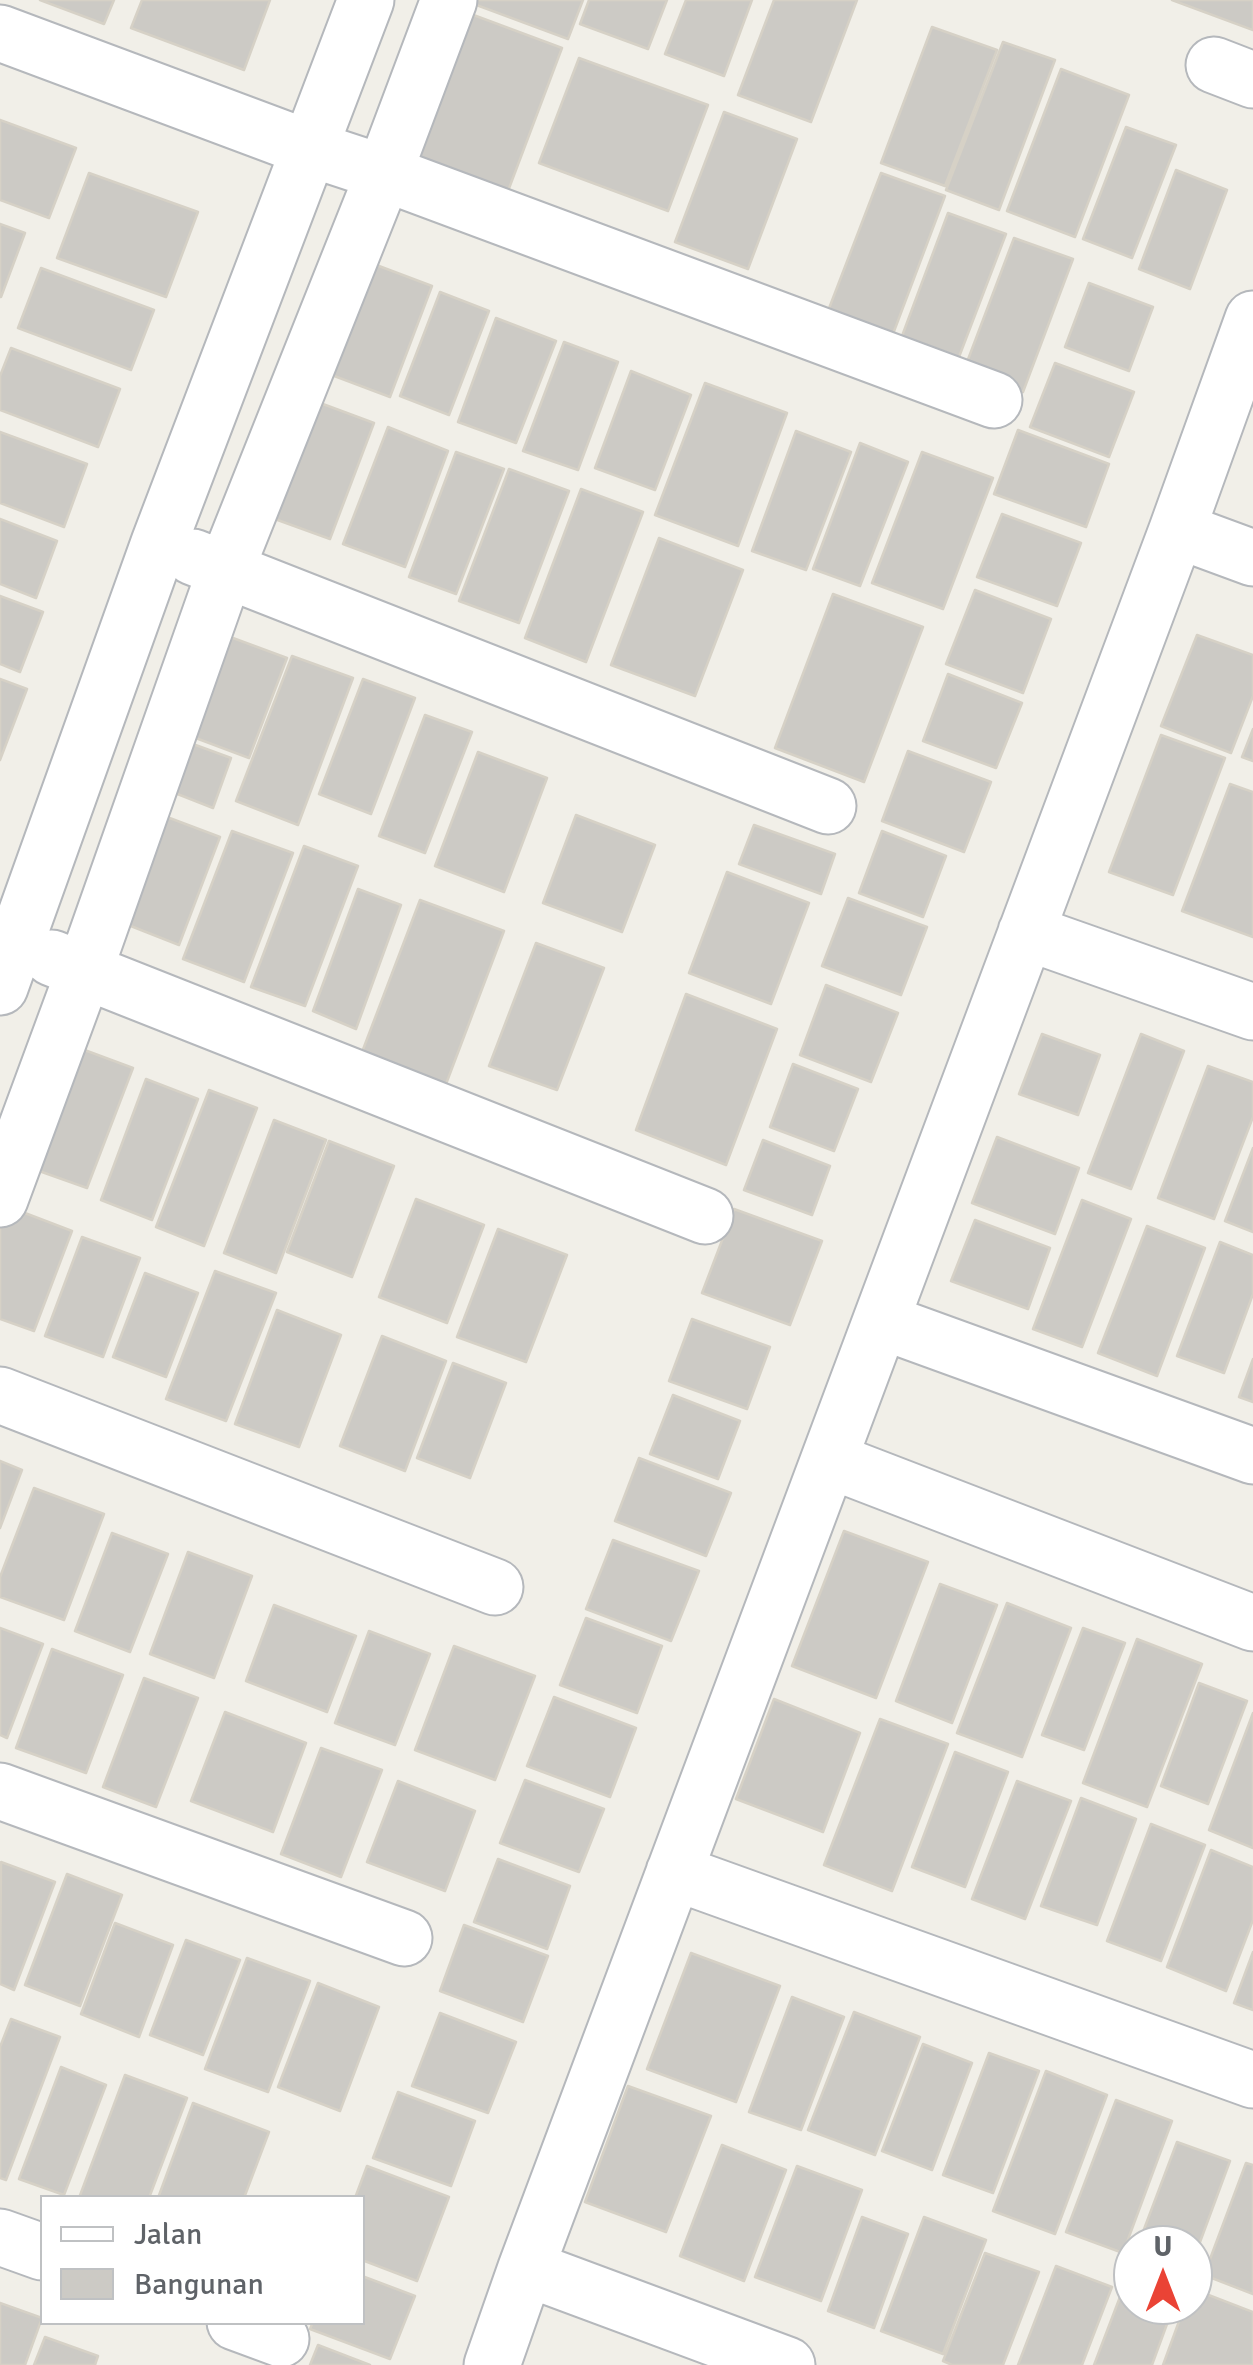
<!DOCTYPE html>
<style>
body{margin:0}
#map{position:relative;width:1253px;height:2365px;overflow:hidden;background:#f1efe8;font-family:Signika,sans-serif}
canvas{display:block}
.legend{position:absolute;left:40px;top:2195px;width:325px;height:130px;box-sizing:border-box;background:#fff;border:2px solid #bfc1c3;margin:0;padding:12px 18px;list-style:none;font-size:30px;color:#5f6368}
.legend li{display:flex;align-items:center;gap:20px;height:50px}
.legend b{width:50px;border:2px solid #bfc1c3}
.north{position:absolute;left:1113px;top:2225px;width:100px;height:100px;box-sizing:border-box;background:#fff;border:2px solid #bfc1c3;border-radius:50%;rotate:0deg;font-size:28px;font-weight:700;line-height:40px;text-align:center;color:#5f6368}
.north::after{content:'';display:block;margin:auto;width:35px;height:45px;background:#ea4335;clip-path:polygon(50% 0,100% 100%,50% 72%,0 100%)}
</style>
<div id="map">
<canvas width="1253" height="2365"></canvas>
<ul class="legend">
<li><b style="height:12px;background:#fff"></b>Jalan</li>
<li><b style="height:28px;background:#cccac5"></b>Bangunan</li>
</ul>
<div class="north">U</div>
</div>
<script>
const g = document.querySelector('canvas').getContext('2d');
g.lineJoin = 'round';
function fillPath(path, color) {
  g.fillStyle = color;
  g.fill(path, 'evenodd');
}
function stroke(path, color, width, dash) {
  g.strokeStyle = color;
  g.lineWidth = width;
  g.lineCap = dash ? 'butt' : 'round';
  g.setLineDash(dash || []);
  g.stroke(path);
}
const building = new Path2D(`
 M40,0H114L104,24Z
 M142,0H270L244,70L131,28Z
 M463,0H583L568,39Z
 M589,0H667L648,49L580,24Z
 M686,0H752L724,76L665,54Z
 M774,0H857L811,122L738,95Z
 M1172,0H1253V30Z
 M452,7L562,48L505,199L395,157Z
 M932,27L997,50L945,186L881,163Z
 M1003,42L1055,60L999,210L946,190Z
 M579,58L708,105L668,211L539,163Z
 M1061,69L1129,95L1075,237L1007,211Z
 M724,112L797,139L748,269L675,242Z
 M0,120L76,148L49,218L0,200Z
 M1126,127L1176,145L1132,258L1083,239Z
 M1176,170L1227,190L1190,289L1139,269Z
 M89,173L198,212L166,297L57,258Z
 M881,173L945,196L893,334L828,311Z
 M948,213L1006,234L959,357L902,336Z
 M0,224L25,233L1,297H0Z
 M1014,238L1073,259L1023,392L964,370Z
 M371,263L432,286L390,397L329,374Z
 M41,268L154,310L131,370L18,328Z
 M1089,283L1153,307L1129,371L1065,347Z
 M440,292L489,311L449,415L400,396Z
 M496,318L556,341L516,443L458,422Z
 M564,342L618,362L578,470L523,451Z
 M11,348L120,389L98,447L0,410V376Z
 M1055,363L1134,392L1109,457L1030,427Z
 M631,371L691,395L655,490L595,468Z
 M705,383L787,413L738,546L655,515Z
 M304,397L374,423L330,539L261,514Z
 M388,427L448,451L405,567L343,544Z
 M1018,430L1109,464L1086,527L994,494Z
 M796,431L851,452L806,570L752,551Z
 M0,432L87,464L64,527L0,503Z
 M860,443L908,462L860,586L813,569Z
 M456,452L504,469L456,594L409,577Z
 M922,452L993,478L943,609L872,583Z
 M509,469L569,491L519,623L459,601Z
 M581,489L643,512L586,662L525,638Z
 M1002,514L1081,543L1057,606L977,577Z
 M0,519L57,541L36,598L0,584Z
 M659,538L743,570L695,696L611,665Z
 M975,590L1051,619L1023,693L946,664Z
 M833,594L923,627L864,782L775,748Z
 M0,596L43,612L20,672L0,664Z
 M214,631L287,658L249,758L177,731Z
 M1197,635L1253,655V696L1231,753L1161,726Z
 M292,656L353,678L298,825L236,801Z
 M948,674L1022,703L996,768L923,741Z
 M0,679L27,689L0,760Z
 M363,679L415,698L371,814L319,794Z
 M425,715L472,732L425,853L379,836Z
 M1253,729V761L1242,757Z
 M1161,735L1225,758L1173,895L1109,872Z
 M171,736L231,758L213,808L152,784Z
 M908,751L991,782L964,852L882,821Z
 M478,752L547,778L504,892L435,866Z
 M1230,784L1253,792V937L1182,911Z
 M159,814L220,837L179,945L118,921Z
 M576,815L655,845L622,932L543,903Z
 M754,825L835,854L821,894L739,864Z
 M232,831L293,853L244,982L183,959Z
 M882,831L946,856L923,917L859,893Z
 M304,846L358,866L305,1006L251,987Z
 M727,872L809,903L771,1004L689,973Z
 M358,889L401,905L356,1029L313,1011Z
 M848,898L927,927L901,995L822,966Z
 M420,900L504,931L443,1092L359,1060Z
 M536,943L604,968L557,1090L489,1066Z
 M826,985L898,1013L871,1082L800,1055Z
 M686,994L777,1029L726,1165L636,1130Z
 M1042,1034L1100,1055L1078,1115L1019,1094Z
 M1141,1034L1184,1051L1131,1189L1088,1173Z
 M71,1045L133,1068L87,1188L25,1166Z
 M793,1064L858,1089L834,1151L770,1127Z
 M1208,1066L1253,1082V1117L1214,1219L1158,1198Z
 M146,1079L198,1099L152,1220L101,1200Z
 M209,1090L257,1108L204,1246L156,1227Z
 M274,1120L326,1140L276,1273L224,1253Z
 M997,1137L1079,1168L1055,1234L972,1203Z
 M763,1140L830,1166L812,1215L744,1190Z
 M329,1141L394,1166L352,1277L287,1252Z
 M1253,1148V1232L1225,1221Z
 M416,1199L484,1225L447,1323L379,1297Z
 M1082,1200L1131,1219L1082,1347L1033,1329Z
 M4,1205L72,1231L34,1331L0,1319V1217Z
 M734,1209L822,1241L790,1325L702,1293Z
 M975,1220L1050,1248L1028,1309L951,1281Z
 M1147,1226L1205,1248L1157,1376L1098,1353Z
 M498,1229L567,1255L526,1362L457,1337Z
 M82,1237L140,1258L103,1357L45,1336Z
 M1220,1242L1253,1255V1294L1224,1373L1177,1356Z
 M215,1271L276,1293L226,1421L166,1399Z
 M145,1273L198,1293L166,1377L113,1357Z
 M277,1310L341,1335L299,1447L235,1424Z
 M692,1319L770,1347L747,1409L669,1381Z
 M382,1336L446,1361L405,1471L340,1446Z
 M1253,1359V1402L1239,1397Z
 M453,1363L506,1383L470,1478L417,1458Z
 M673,1395L740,1421L718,1479L650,1454Z
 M639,1458L731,1493L706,1556L615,1521Z
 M0,1461L22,1470L0,1528Z
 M34,1488L104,1514L64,1620L0,1597V1577Z
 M844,1531L928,1562L876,1698L792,1666Z
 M112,1533L168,1554L130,1652L75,1631Z
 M613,1540L699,1571L671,1641L586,1609Z
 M188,1552L252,1576L214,1678L150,1654Z
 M940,1584L997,1605L952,1723L896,1701Z
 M1007,1603L1071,1628L1022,1757L957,1733Z
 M274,1605L356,1636L327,1712L246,1681Z
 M586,1618L662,1646L637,1713L560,1685Z
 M0,1628L43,1644L7,1738L0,1735Z
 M1083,1628L1125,1643L1084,1750L1042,1735Z
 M369,1631L430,1654L395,1745L335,1723Z
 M1137,1639L1202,1664L1147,1807L1083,1783Z
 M454,1646L535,1676L495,1780L415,1750Z
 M52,1649L123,1675L86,1773L16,1748Z
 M144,1678L198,1698L156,1807L103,1787Z
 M1199,1683L1247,1701L1208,1804L1161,1786Z
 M554,1697L636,1728L610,1797L527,1766Z
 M774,1699L860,1733L823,1832L736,1799Z
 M225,1712L306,1743L273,1832L191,1801Z
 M1253,1713V1848L1209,1830Z
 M880,1719L948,1744L892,1891L824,1865Z
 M321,1748L382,1770L341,1877L281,1854Z
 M955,1752L1008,1772L965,1887L912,1867Z
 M525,1780L604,1809L579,1872L500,1843Z
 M398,1781L475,1811L445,1891L367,1862Z
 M1017,1781L1071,1801L1025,1919L972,1899Z
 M1081,1798L1136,1819L1097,1925L1041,1906Z
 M1151,1824L1205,1845L1161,1961L1107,1941Z
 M1211,1850L1253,1867V1920L1226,1991L1167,1967Z
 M498,1859L570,1886L547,1949L474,1922Z
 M1,1862L55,1882L14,1990L0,1984Z
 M67,1874L122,1895L80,2006L25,1985Z
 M115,1923L173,1945L139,2037L81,2014Z
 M464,1925L548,1956L523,2022L440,1991Z
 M186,1940L240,1960L203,2055L150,2035Z
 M1253,1952V2010L1234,2003Z
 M691,1953L780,1986L736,2102L647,2069Z
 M247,1958L310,1981L268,2092L205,2069Z
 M318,1983L379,2007L340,2111L278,2087Z
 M792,1997L844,2017L801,2130L749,2112Z
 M854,2012L920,2037L875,2155L808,2130Z
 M440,2013L516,2042L488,2113L412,2086Z
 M11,2019L60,2037L6,2180L0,2178V2047Z
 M923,2044L972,2063L932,2170L882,2151Z
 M989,2053L1039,2071L993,2193L943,2175Z
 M61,2067L106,2085L64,2195L19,2179Z
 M1046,2071L1107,2095L1055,2234L993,2211Z
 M125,2075L187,2098L149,2198H79Z
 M628,2086L711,2116L666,2232L585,2202Z
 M398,2092L475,2121L451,2186L373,2158Z
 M1116,2100L1172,2121L1123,2253L1066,2232Z
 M193,2103L269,2132L244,2198H158Z
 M1177,2142L1230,2161L1193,2261V2245H1138Z
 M722,2145L786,2170L744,2281L680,2256Z
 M1246,2163L1253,2165V2294L1204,2275Z
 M367,2166L449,2197L417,2281L362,2260V2198H355Z
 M797,2166L862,2190L821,2301L755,2277Z
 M862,2217L908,2234L874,2328L828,2311Z
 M924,2217L986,2240L943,2354L881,2331Z
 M985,2253L1039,2272L1003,2365H952L943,2361Z
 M1056,2266L1112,2287L1082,2365H1018Z
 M362,2276L415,2296L390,2359L310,2329L313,2322H362Z
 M1128,2276L1133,2278V2305H1174L1152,2365H1094Z
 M1193,2289L1253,2312V2365H1163L1185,2305H1193Z
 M0,2303L42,2318L25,2365H0Z
 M45,2337L98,2356L95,2365H34Z
 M318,2345L370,2365H310Z`);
fillPath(building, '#cccac5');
stroke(building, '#d6d1c6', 2.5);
const minor = new Path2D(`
 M0,33L308,148L384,173L994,400
 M1214,65L1253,80
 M1177,530L1253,558
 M193,557L828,806
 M1026,932L1253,1012
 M52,958L705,1216
 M0,987L159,543L366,0
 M0,1199L85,969L226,569L384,173L449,0
 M881,1321L1253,1456
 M0,1395L495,1587
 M829,1460L1253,1623
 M0,1791L404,1938
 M674,1872L1253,2080
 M0,2237L42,2252
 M526,2268L787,2365
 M235,2322L281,2339
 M492,2365L526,2268L1177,530L1253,319`);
stroke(minor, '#b5b8bc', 59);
stroke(minor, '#fff', 55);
</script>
